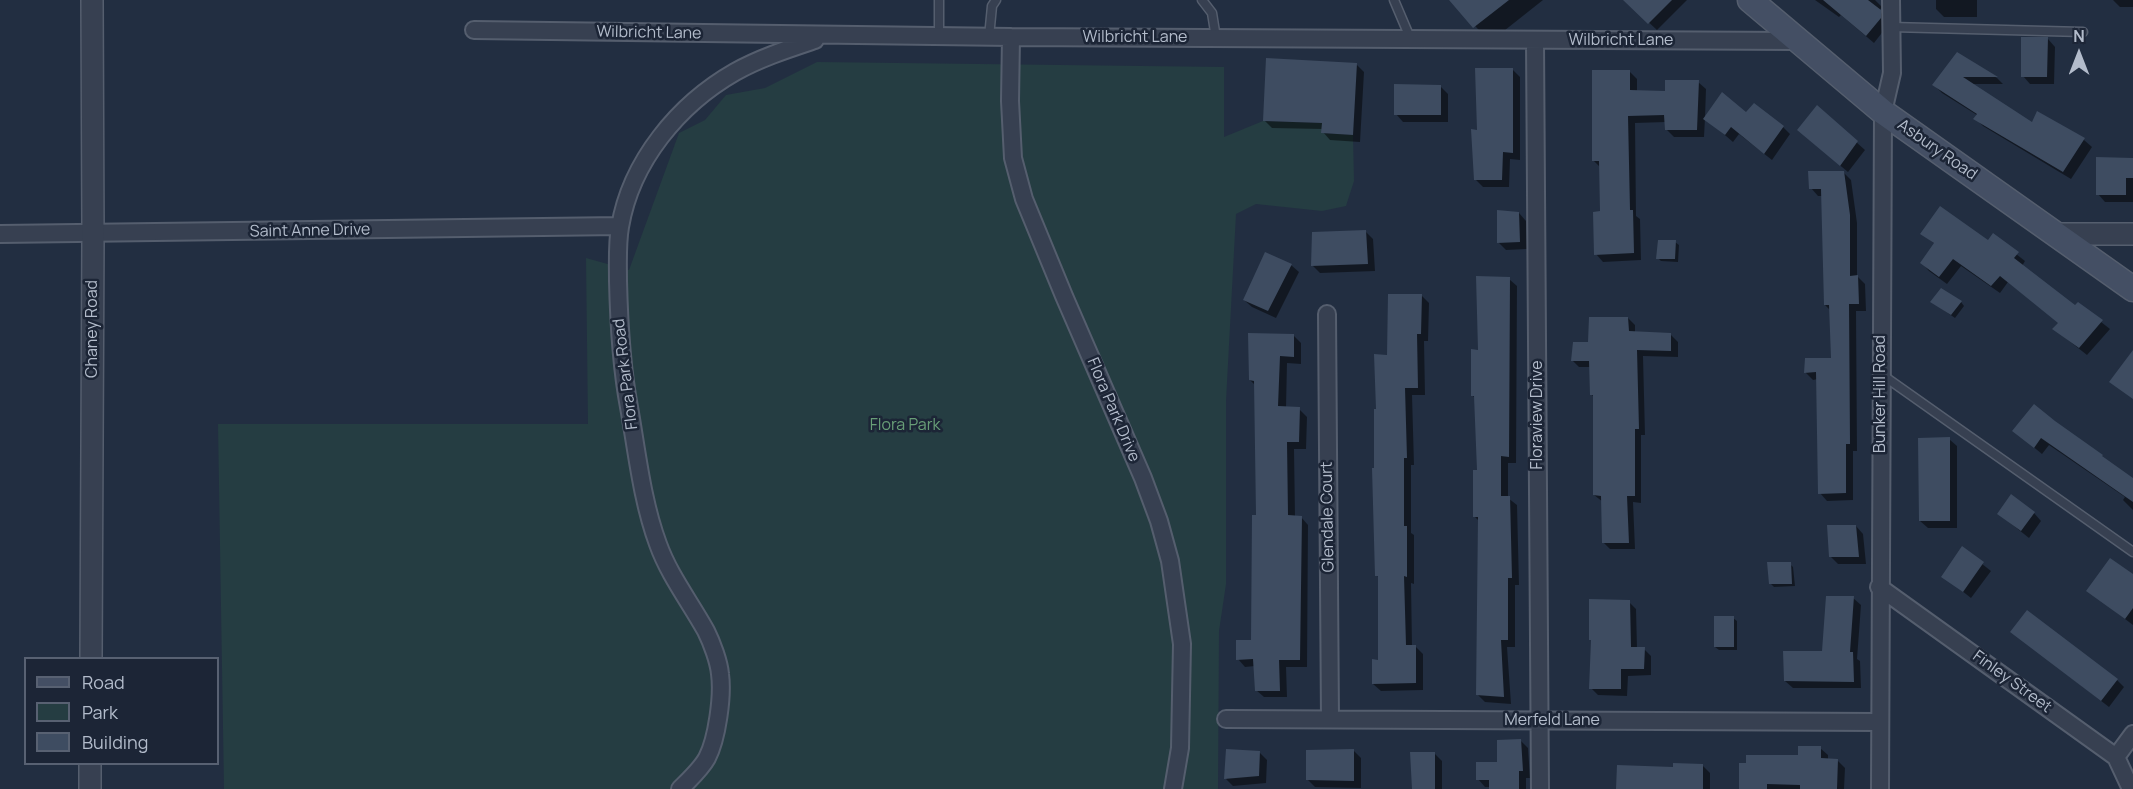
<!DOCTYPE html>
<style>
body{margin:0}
#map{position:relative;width:2133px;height:789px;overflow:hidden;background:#222e41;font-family:Manrope,sans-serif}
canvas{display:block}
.legend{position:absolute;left:24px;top:657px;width:195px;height:108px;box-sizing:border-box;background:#1c2536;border:2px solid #586172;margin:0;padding:8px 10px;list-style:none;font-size:18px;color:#b3bccb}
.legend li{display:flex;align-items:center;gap:12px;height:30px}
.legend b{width:30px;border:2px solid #586172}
.north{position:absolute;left:2049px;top:24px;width:60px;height:60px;-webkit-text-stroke:4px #1c2536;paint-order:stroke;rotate:0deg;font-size:16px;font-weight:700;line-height:24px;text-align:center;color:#b3bccb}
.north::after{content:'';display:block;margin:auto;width:21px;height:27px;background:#b3bccb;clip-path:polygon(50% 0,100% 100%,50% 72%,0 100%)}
</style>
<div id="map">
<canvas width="2133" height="789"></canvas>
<ul class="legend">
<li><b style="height:8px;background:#444f64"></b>Road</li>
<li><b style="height:16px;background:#253d42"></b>Park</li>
<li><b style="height:16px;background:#3e4c61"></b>Building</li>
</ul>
<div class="north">N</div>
</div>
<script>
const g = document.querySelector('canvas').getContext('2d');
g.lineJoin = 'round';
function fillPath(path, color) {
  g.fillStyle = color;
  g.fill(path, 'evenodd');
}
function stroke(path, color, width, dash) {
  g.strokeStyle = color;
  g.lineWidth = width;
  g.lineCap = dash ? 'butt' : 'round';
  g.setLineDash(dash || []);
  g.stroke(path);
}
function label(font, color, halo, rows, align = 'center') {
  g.font = font + ' Manrope,sans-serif';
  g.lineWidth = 5;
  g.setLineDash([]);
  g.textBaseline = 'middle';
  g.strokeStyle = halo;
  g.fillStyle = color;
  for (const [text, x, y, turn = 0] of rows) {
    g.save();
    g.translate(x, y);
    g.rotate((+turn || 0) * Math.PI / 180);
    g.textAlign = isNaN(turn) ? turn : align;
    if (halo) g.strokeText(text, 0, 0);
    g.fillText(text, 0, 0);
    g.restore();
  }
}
fillPath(new Path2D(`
 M817,62L1224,67V137L1263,121L1322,123V133L1353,135L1354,181L1346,206L1322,211L1256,204L1236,214L1226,401V584L1219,631L1218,789H224L218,424H588L586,258L629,270L679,133L705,120L726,95L765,88Z`), '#253d42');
fillPath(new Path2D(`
 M1451,0H1543L1490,42Z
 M1635,0H1687L1657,30L1630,5Z
 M1815,0H1875L1882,7L1879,11L1888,19V25L1874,43L1841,15L1839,17Z
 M1936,0H1977V17H1944L1936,9Z
 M2113,0H2133V7H2120Z
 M2048,39L2055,47L2054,84H2030L2023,76Z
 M1958,54L1997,78L2003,84H1971L2032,124L2038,113L2084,140L2092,147L2071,179L1983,126L1975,118L1977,115L1942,93L1934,85Z
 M1357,65L1364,72L1360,142L1330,140L1323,132V129L1272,128L1264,120Z
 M1513,70L1520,77V160L1510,159L1509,187H1483L1475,179L1478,131Z
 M1629,71L1637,79V92H1667L1698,82L1706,89L1705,118L1746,114L1783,127L1790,134L1772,160L1739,134L1733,142L1705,118L1704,137H1674L1666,129V122L1635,123L1636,216L1640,219L1641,260L1603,262L1596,254L1601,213L1600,167L1593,160Z
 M1440,86L1448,94V122H1403L1396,114Z
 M1817,107L1865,150L1848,172L1806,137Z
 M2133,160V202H2105L2098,194Z
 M1843,172L1851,180L1857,223V276L1865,284L1866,311H1856L1857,451H1853V500L1827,501L1820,493L1818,379L1813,380L1805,372L1833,359L1831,311L1825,305L1823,196H1818L1811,188Z
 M1519,213L1526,221L1527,249L1506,250L1498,242Z
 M1366,232L1373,239L1375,271L1320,273L1312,265Z
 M1922,234L1989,242L1993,236L2025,261L2022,266L2075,307L2078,304L2110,329L2087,355L2054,329L2059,323L2008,282L2000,293L1961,266L1947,284L1929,271L1922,263L1935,244Z
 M1675,242L1679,245L1678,262L1661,261L1658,258Z
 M1291,265L1299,272L1276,318L1252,307L1244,300Z
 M1509,279L1517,286L1516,463H1508V498L1517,505L1519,585H1515V647H1507L1511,704L1485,702L1478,695L1479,521L1475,517L1479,471L1476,399L1472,395L1479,351Z
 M1421,295L1429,303L1428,341H1424L1425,395H1412L1414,465H1411V533L1414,535V584L1411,583L1412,647H1416L1423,654V690L1381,691L1373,684L1380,661V578L1376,575L1389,356Z
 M1932,302H1961L1964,306L1955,318Z
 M1628,318L1635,325V333L1671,335L1678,342V357L1643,356L1645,435H1641V503L1633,502L1635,549H1610L1603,542V502L1594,495V397L1592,395L1591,367H1579L1572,360L1590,344Z
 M1293,335L1301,343V364L1287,363L1286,408L1299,409L1307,417L1306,449H1294L1295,517H1301L1308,525L1307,667H1286L1287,697H1264L1256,690L1255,666L1245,667L1238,659L1253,641L1257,517L1255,385L1250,380Z
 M2054,423L2133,479V510L2123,500L2125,497L2049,445L2042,454L2014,431Z
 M1949,439L1957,446V528H1928L1920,521Z
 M2034,513L2041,521L2029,538L1999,514Z
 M1856,526L1863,534L1866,564H1838L1830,556Z
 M1963,549L1991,571L1971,598L1943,576Z
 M1790,564L1793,567L1795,586L1774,587L1770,583Z
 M2133,576V625L2088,591Z
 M1853,598L1861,605L1857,659L1860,661L1861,688H1793L1785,681L1824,653Z
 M1629,602L1636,609L1637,648L1644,649L1651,656V675L1628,676L1627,696L1598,695L1591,688Z
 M1733,618L1737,621V650H1719L1715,647Z
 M2012,632L2117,680L2124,687L2109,707Z
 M1521,741L1528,748L1530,778H1526V789H1491V787H1485L1478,779L1499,763Z
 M1820,748L1828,755V760H1837L1845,768L1844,789H1740L1799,757Z
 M1353,750L1361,758V788L1315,787L1307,779Z
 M1259,752L1267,760L1266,783L1233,786L1226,779Z
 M1435,754L1442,761V789H1413Z
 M1702,765L1710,773V789H1618L1674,769Z`), '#0007');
fillPath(new Path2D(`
 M1449,0H1509L1473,28Z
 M1623,0H1672L1648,24Z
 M1823,0H1868L1881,10V18L1866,36Z
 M2021,37H2048L2047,77H2021Z
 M1957,52L1998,77H1963L2032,122L2037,111L2085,138L2063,172L1973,119L1977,114L1932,85Z
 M1266,58L1357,63L1353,135L1321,133L1322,123L1263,121Z
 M1475,68H1513V153L1503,152L1502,180H1474L1471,129L1477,130Z
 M1592,70H1630V90L1665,91V80H1699L1697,130H1665L1664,115L1628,116L1630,210H1633L1634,253L1594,255L1593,212L1600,211L1599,161H1592Z
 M1394,84L1441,85V115H1394Z
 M1722,92L1746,112L1754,103L1784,126L1764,154L1731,127L1725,135L1703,119Z
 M1817,105L1858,141L1840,166L1797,130Z
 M2096,157L2133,158V178H2126V195H2096Z
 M1808,171H1844L1850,215V276L1858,275L1859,304H1849L1850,444H1846V493L1818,494L1816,372L1804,373L1805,358H1831L1829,305H1824L1821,189H1809Z
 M1940,206L1988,240L1993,233L2019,252L2014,258L2075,305L2078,302L2103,320L2079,348L2052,329L2058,323L2000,276L1991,286L1953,259L1939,277L1920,263L1934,243L1920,234Z
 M1497,210L1519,212L1520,242L1497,243Z
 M1366,230L1368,264L1311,266L1312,232Z
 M1658,240H1676L1675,259H1656Z
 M1265,252L1292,264L1268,311L1243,300Z
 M1476,276L1510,277L1509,457L1501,456V496H1510L1512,578H1508V640H1501L1504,697L1476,695L1478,517H1473V470H1477L1474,396H1471V349L1478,350Z
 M1941,288L1962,301L1951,315L1930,302Z
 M1388,294H1422L1421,334H1417L1418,388H1405L1407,458H1404V526H1407V577L1404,576L1406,645H1416V683L1372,684V659L1378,660V576H1375L1372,468H1374V409H1376L1374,354L1387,355Z
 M1589,317H1628L1629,331L1671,333V351L1637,350L1639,429H1635V496H1627L1629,543H1602L1601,496L1593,495V395H1590L1589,361H1571L1573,342H1588Z
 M1248,333L1294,334V357L1280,356L1278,406L1300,407L1299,442H1287L1288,515L1302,516L1300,660H1279L1280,691H1255L1253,659L1236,660V640H1251L1252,515H1256L1254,381L1249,380Z
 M2133,350V399L2109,382Z
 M2034,404L2055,421L2103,455L2102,456L2133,478V502L2041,438L2034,448L2012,431Z
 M1950,437V521H1919L1918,438Z
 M2011,494L2035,512L2021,531L1997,514Z
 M1827,525H1856L1859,557H1829Z
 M1962,546L1984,562L1963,592L1941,577Z
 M2110,558L2133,574V608L2125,619L2086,591Z
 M1767,562H1791L1792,584H1769Z
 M1826,596H1854L1850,652H1853L1854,682L1784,681L1783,651H1822Z
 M1589,599L1630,600L1631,647H1645L1644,669H1621V689H1589L1591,640H1589Z
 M2027,610L2118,679L2101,701L2010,632Z
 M1714,616H1734V647H1714Z
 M1521,739L1523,771H1519V789H1489V780H1476V762H1497V740Z
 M1798,746H1821V758L1838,759L1837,789H1800V785L1767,784V789H1739V763H1746V755H1798Z
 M1226,749L1260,751L1259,776L1224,779Z
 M1354,749V781L1306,780V750Z
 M1410,752H1435V789H1412Z
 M1673,763L1703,764V789H1616L1617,765L1673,767Z`), '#3e4c61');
const service = new Path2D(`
 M939,0V36
 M1202,0L1212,13L1216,38
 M1394,0L1411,40
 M1891,27L2083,32
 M989,37L992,6L996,0
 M1881,374L2133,552`);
const minor = new Path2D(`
 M474,30L1011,37L1797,41
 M1011,37L1010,101L1013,158L1024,199L1064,296L1143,478L1159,521L1170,561L1182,644L1180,748L1173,789
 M1535,41L1540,789
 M0,234L620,226
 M1327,314L1330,719
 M1879,587L2116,757L2131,789
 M1226,719L1879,722
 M2116,757L2133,734
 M680,789C688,781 701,769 707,758C717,739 723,696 720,674C719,662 712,643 706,631C690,602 669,575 658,544C642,501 637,452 629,407C621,365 619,323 618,281C618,263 617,244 620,227C631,161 679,104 735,72C760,58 788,49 815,40
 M1880,789L1883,112L1892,73L1891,0`);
const tertiary = new Path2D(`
 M2058,234H2133
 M91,658L93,234L92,0
 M90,789V764`);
const secondary = new Path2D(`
 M1750,0L1883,112L2133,289`);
stroke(service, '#555e6e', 11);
stroke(minor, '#555e6e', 20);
stroke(tertiary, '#555e6e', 24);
stroke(secondary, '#555e6e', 27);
stroke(service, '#374051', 8);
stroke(minor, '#374051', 16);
stroke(tertiary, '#374051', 21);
stroke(secondary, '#444f64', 24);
label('16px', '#b3bccb', '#1c2536', [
 ["Wilbricht Lane",649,33,1],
 ["Wilbricht Lane",1135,38],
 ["Wilbricht Lane",1621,41],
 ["Asbury Road",1937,150,35],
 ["Saint Anne Drive",310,231,-1],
 ["Chaney Road",93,329,-90],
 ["Flora Park Road",626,374,-97],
 ["Bunker Hill Road",1881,394,-90],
 ["Flora Park Drive",1113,410,67],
 ["Floraview Drive",1538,415,-90],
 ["Glendale Court",1328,517,-91],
 ["Finley Street",2012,682,36],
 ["Merfeld Lane",1552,721]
]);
label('16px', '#689e77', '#1c2536', [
 ["Flora Park",905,426]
]);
</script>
